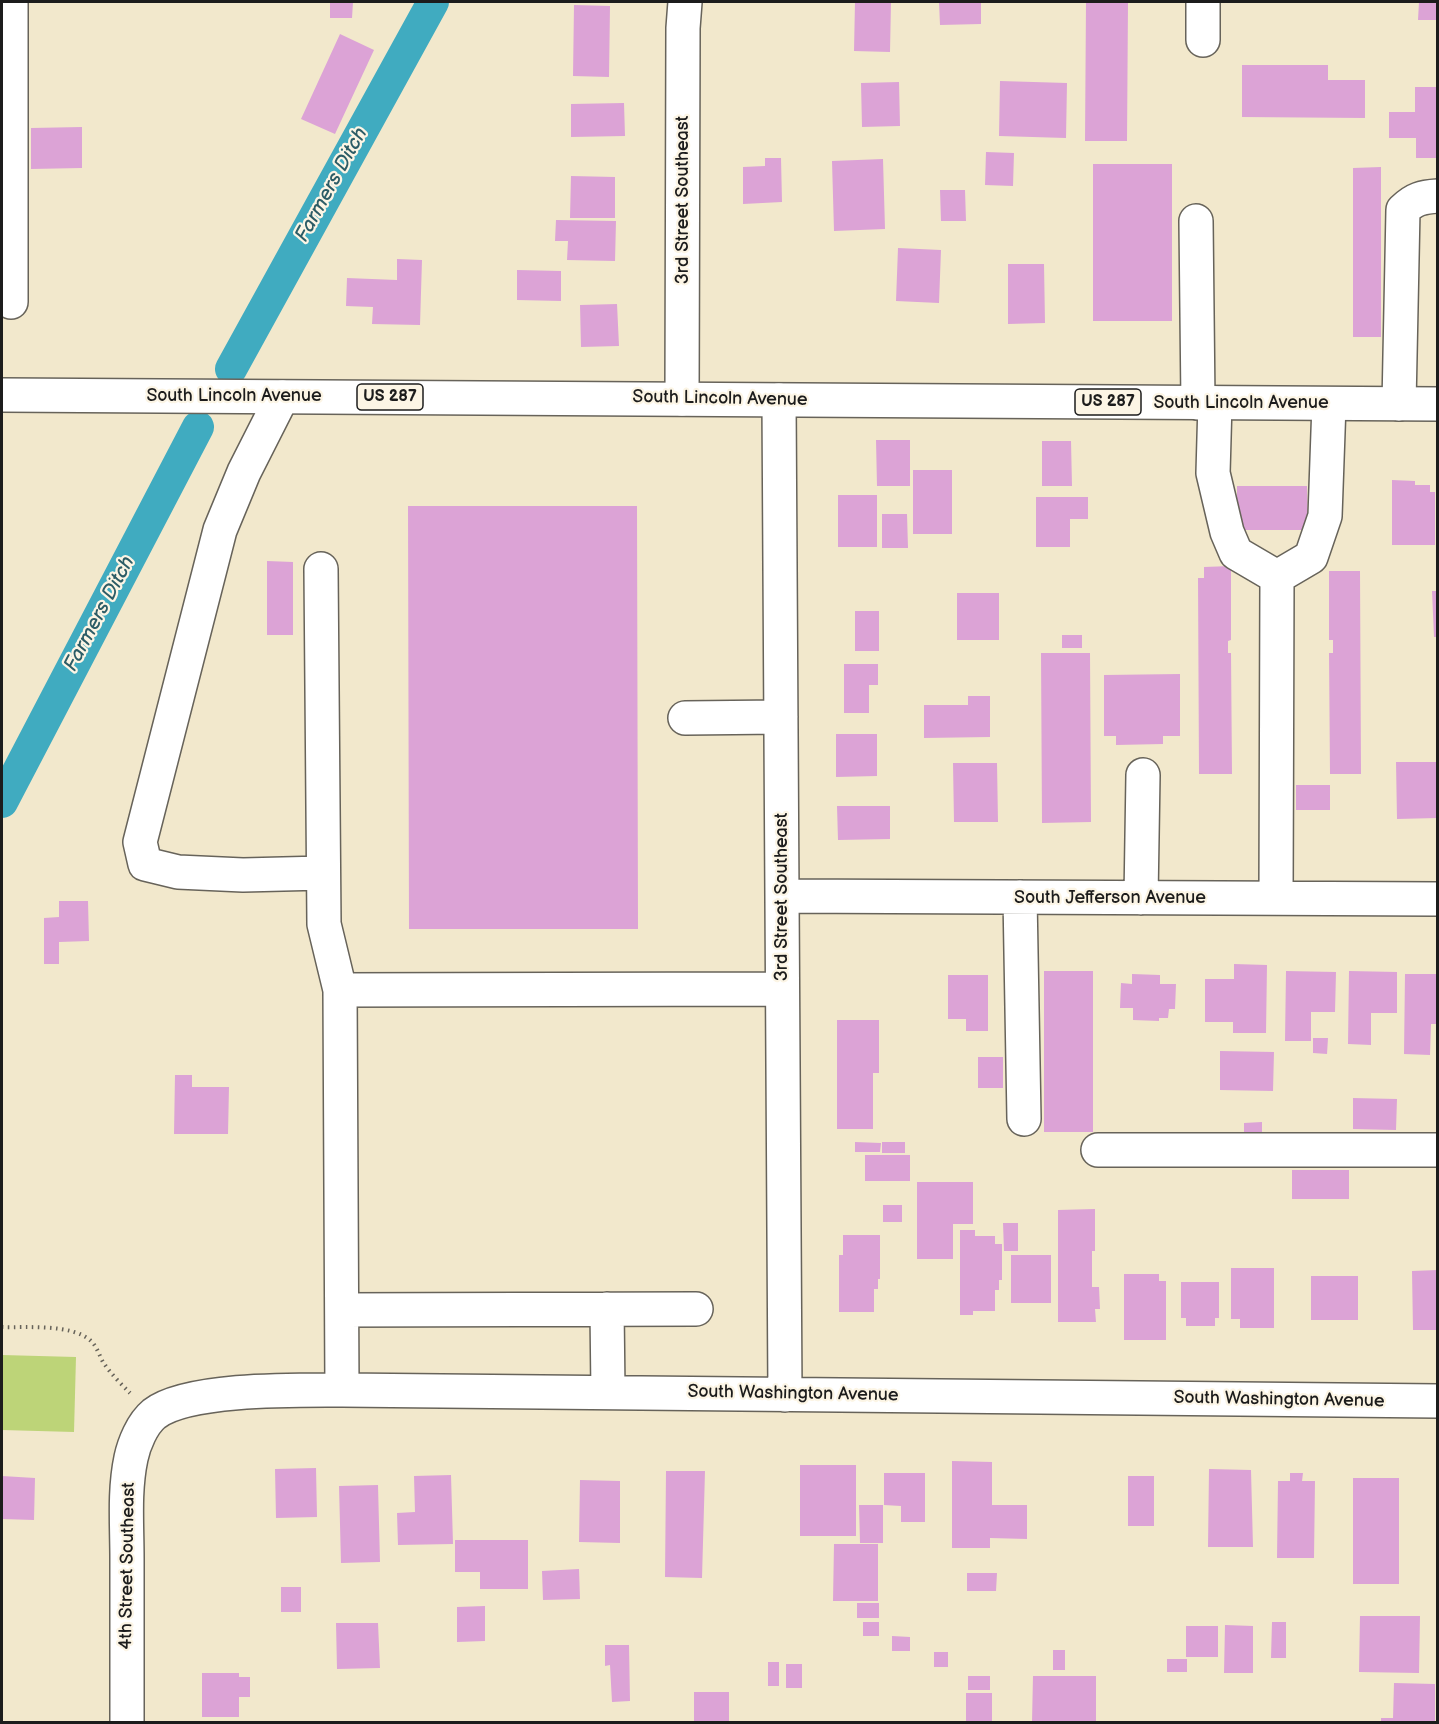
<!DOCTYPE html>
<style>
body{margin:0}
#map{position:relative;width:1439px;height:1724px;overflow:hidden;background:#f2e8cc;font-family:"Balsamiq Sans",sans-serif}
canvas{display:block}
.frame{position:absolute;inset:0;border:3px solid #1c1c1c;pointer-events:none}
</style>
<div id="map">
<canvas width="1439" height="1724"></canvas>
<div class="frame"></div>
</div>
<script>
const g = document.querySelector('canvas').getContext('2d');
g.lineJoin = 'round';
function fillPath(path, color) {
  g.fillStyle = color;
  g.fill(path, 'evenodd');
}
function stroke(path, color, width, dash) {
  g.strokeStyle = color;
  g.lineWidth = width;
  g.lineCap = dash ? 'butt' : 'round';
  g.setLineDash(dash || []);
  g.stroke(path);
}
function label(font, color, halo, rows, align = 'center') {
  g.font = font + ' "Balsamiq Sans",sans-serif';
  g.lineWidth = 4.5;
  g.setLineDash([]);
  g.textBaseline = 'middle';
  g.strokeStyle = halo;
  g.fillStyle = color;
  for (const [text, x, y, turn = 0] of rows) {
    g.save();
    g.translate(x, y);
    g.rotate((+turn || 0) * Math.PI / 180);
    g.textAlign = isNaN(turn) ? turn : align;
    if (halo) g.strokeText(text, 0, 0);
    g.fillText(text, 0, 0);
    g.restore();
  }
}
fillPath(new Path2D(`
 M2,1355L76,1357L74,1432L2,1430Z`), '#bdd478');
stroke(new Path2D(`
 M231,369L433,2
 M2,802L198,427`), '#40abc0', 32);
fillPath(new Path2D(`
 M330,2H353L352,18H330Z
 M855,2H891L890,52L854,51Z
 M939,2H981V24L940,25Z
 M1086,2H1128L1127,141H1085Z
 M1419,2H1438V20H1418Z
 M574,5L610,6L609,77L573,76Z
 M340,34L374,50L335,134L301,119Z
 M1242,65H1328V80H1365V118L1242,117Z
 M1000,81L1067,83L1066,138L999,136Z
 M899,82L900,126L862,127L861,83Z
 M1415,87H1438V158H1416V138H1389V112H1415Z
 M624,103L625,136L571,137V104Z
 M82,127V168L31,169V128Z
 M986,152L1014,153L1013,186L985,185Z
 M765,158H781L782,202L743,204V167L765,166Z
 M883,159L885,229L834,231L832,161Z
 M1093,164H1172V321H1093Z
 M1381,167V337H1353V168Z
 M571,176L615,177V218H570Z
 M940,190H965L966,221H941Z
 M556,220L616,221L615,261L567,260L568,241H555Z
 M898,248L941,250L939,303L896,301Z
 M397,259L422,260L420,325L372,324L373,307L346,306L347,278L397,280Z
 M1008,264H1044L1045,323L1008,324Z
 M517,270L561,271V301L517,300Z
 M617,304L619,346L581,347L580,305Z
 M876,440H910V486H877Z
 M1042,441H1071L1072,486H1042Z
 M913,470H952V534H913Z
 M1392,480L1415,481V485H1430V492H1435V545H1392Z
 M1237,486H1307L1308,530H1237Z
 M838,495H877V547H838Z
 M1036,497H1088V519H1070V547H1036Z
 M408,506H637L638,929H409Z
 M882,514H907L908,548H882Z
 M267,561L293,562V635H267Z
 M1231,566V640L1228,641V653H1231L1232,774H1199L1198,578H1204V567Z
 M1329,571H1360L1361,774H1330L1329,653H1333V640H1329Z
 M1432,591H1438V637H1434Z
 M957,593H999V640H957Z
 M855,611H879V651H855Z
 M1062,635H1082V648H1062Z
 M1041,653H1090L1091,822L1042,823Z
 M844,664H878V685H869V713H844Z
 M1180,674V736H1163V744L1116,745V736H1104V675Z
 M968,696H990V737L924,738V705H968Z
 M836,734H877V776L836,777Z
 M1396,762H1437V818L1397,819Z
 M953,763H997L998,822H954Z
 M1296,785H1330V810H1296Z
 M837,806H890V839L838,840Z
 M59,901H88L89,941L59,942V964H44V918L59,917Z
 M1234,964L1267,965L1266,1033H1233V1022H1205V979H1234Z
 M1044,971H1093V1132H1044Z
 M1286,971L1336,972L1335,1012H1311V1041H1285Z
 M1349,971L1397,972V1013H1371V1045L1348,1044Z
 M1132,974L1160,975V984H1176L1175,1009H1169L1168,1018H1159V1021L1133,1020V1008H1120L1121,983L1132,984Z
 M1405,974H1438V1024H1431L1430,1055L1404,1054Z
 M948,975H988V1031H966V1019H948Z
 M837,1020H879V1073H873V1129H837Z
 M1313,1038H1328L1327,1054L1313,1053Z
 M1220,1051L1274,1052L1273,1091L1220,1090Z
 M978,1057H1003V1088H978Z
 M175,1075H192V1087H229L228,1134H174Z
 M1353,1098L1397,1099L1396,1130L1353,1129Z
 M1262,1122V1137H1244V1123Z
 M855,1142L881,1143L880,1152H855Z
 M882,1142H905V1153H882Z
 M865,1155H910V1181H865Z
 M1292,1170H1349V1199H1292Z
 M917,1182H973V1224H953V1259H917Z
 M883,1205H902V1222H883Z
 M1095,1209V1251H1092V1287H1099L1100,1309H1095L1096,1322H1058V1210Z
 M1003,1223H1018V1251H1004Z
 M960,1230H975V1236H995V1244H1002V1280H999V1290H995V1311H973V1315H960Z
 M843,1235H880V1279H878V1289H874V1312H839V1255H843Z
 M1011,1255H1051V1303H1011Z
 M1231,1268H1274V1328H1240V1319H1231Z
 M1438,1270L1437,1330H1413L1412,1271Z
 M1124,1274H1159V1281H1166V1340H1124Z
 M1311,1276H1358V1320H1311Z
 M1181,1282H1219V1318H1215V1326H1186V1318H1181Z
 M952,1461L992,1462V1505H1027V1539L990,1538V1548H952Z
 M800,1465H856V1536H800Z
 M316,1468L317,1517L276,1518L275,1469Z
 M1209,1469L1251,1470L1253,1547H1208Z
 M666,1471H705L702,1578L665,1577Z
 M884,1473H925V1522H901V1506L884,1505Z
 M1290,1473H1303L1302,1481H1315L1314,1558H1277L1278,1481H1290Z
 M451,1475L453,1544L398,1545L397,1513L415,1512L414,1476Z
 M2,1476L35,1478L34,1520L2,1519Z
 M1128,1476H1154V1526H1128Z
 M1353,1478H1399V1584H1353Z
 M580,1480L620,1481V1543L579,1542Z
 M378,1485L380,1562L341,1563L339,1486Z
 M859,1505H883V1543H860Z
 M455,1540H528V1589H480V1572H455Z
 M834,1544H878V1601H833Z
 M579,1569L580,1599L543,1600L542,1571Z
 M967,1573H997L996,1591H967Z
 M281,1587H301V1612H281Z
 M857,1603H879V1618H857Z
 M485,1606V1641L457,1642V1607Z
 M1360,1616H1420L1419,1673L1359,1672Z
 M863,1622H879V1636H863Z
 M1272,1622H1286V1658H1271Z
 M336,1623H378L380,1668L337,1669Z
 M1225,1625L1253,1626V1673H1224Z
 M1186,1626H1218V1657H1186Z
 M892,1636L910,1637V1651H892Z
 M605,1645H629L630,1701L612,1702L610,1665L605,1666Z
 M1053,1650H1065V1670H1053Z
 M934,1652H948V1667H934Z
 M1167,1659H1187V1672H1167Z
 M768,1662H779V1686H768Z
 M786,1664H802V1688H786Z
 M202,1673H239V1677H250V1697H239V1717H202Z
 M968,1676H990V1690H968Z
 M1033,1676H1096V1722H1032Z
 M1394,1683L1435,1684V1722H1381V1718H1393Z
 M694,1692H729V1722H694Z
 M966,1693H992V1722H966Z`), '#dca3d6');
const minor = new Path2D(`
 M11,2V302
 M1203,40V2
 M1196,221L1198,403
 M282,397L244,472L220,530L140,842L145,864L178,872L243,875L323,873
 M682,399L683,28L685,2
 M779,400L785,1395
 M1215,403L1213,473L1227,532L1236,553L1277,577
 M1399,404L1403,210C1414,199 1422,197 1438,196
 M321,569L324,924L340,990
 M1277,577L1311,557L1325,516L1329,404
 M685,718L781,717
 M782,896L1438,899
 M1020,897L1024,1119
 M1141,898L1143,775
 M1276,898L1277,577
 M1098,1150H1438
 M607,1309L608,1392
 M342,1310L696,1309
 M342,1390L340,990L782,989
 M127,1722C127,1668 127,1613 127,1558C127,1525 124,1491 131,1458C134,1444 142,1424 154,1414C187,1388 298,1390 342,1390L1438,1401`);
const highway = new Path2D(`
 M2,395L1438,404`);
stroke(minor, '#67635a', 36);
stroke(highway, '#67635a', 36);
stroke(new Path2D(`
 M2,1327C25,1328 74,1323 92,1342C97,1347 99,1355 103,1362C110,1373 121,1384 130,1393`), '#67635a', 4, [1.5, 4.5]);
stroke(minor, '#fff', 33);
stroke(highway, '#fff', 33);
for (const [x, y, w] of [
 [390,397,66],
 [1108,402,66]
]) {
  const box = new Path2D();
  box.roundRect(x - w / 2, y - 13, w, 26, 4.5);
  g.fillStyle = '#fcf5e5';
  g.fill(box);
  stroke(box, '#1c1c1c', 1.5);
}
label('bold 16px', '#1c1c1c', null, [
 ["US 287",390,397],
 ["US 287",1108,402]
]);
label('18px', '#1c1c1c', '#fcf5e5', [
 ["3rd Street Southeast",683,200,-90],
 ["South Lincoln Avenue",234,396],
 ["South Lincoln Avenue",720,399,1],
 ["South Lincoln Avenue",1241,403],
 ["3rd Street Southeast",782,897,-90],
 ["South Jefferson Avenue",1110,898],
 ["South Washington Avenue",793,1394,1],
 ["South Washington Avenue",1279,1400,1],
 ["4th Street Southeast",128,1566,-89]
]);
label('italic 20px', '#2c5c66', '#fcf5e5', [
 ["Farmers Ditch",332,185,-61],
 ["Farmers Ditch",100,614,-62]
]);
</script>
